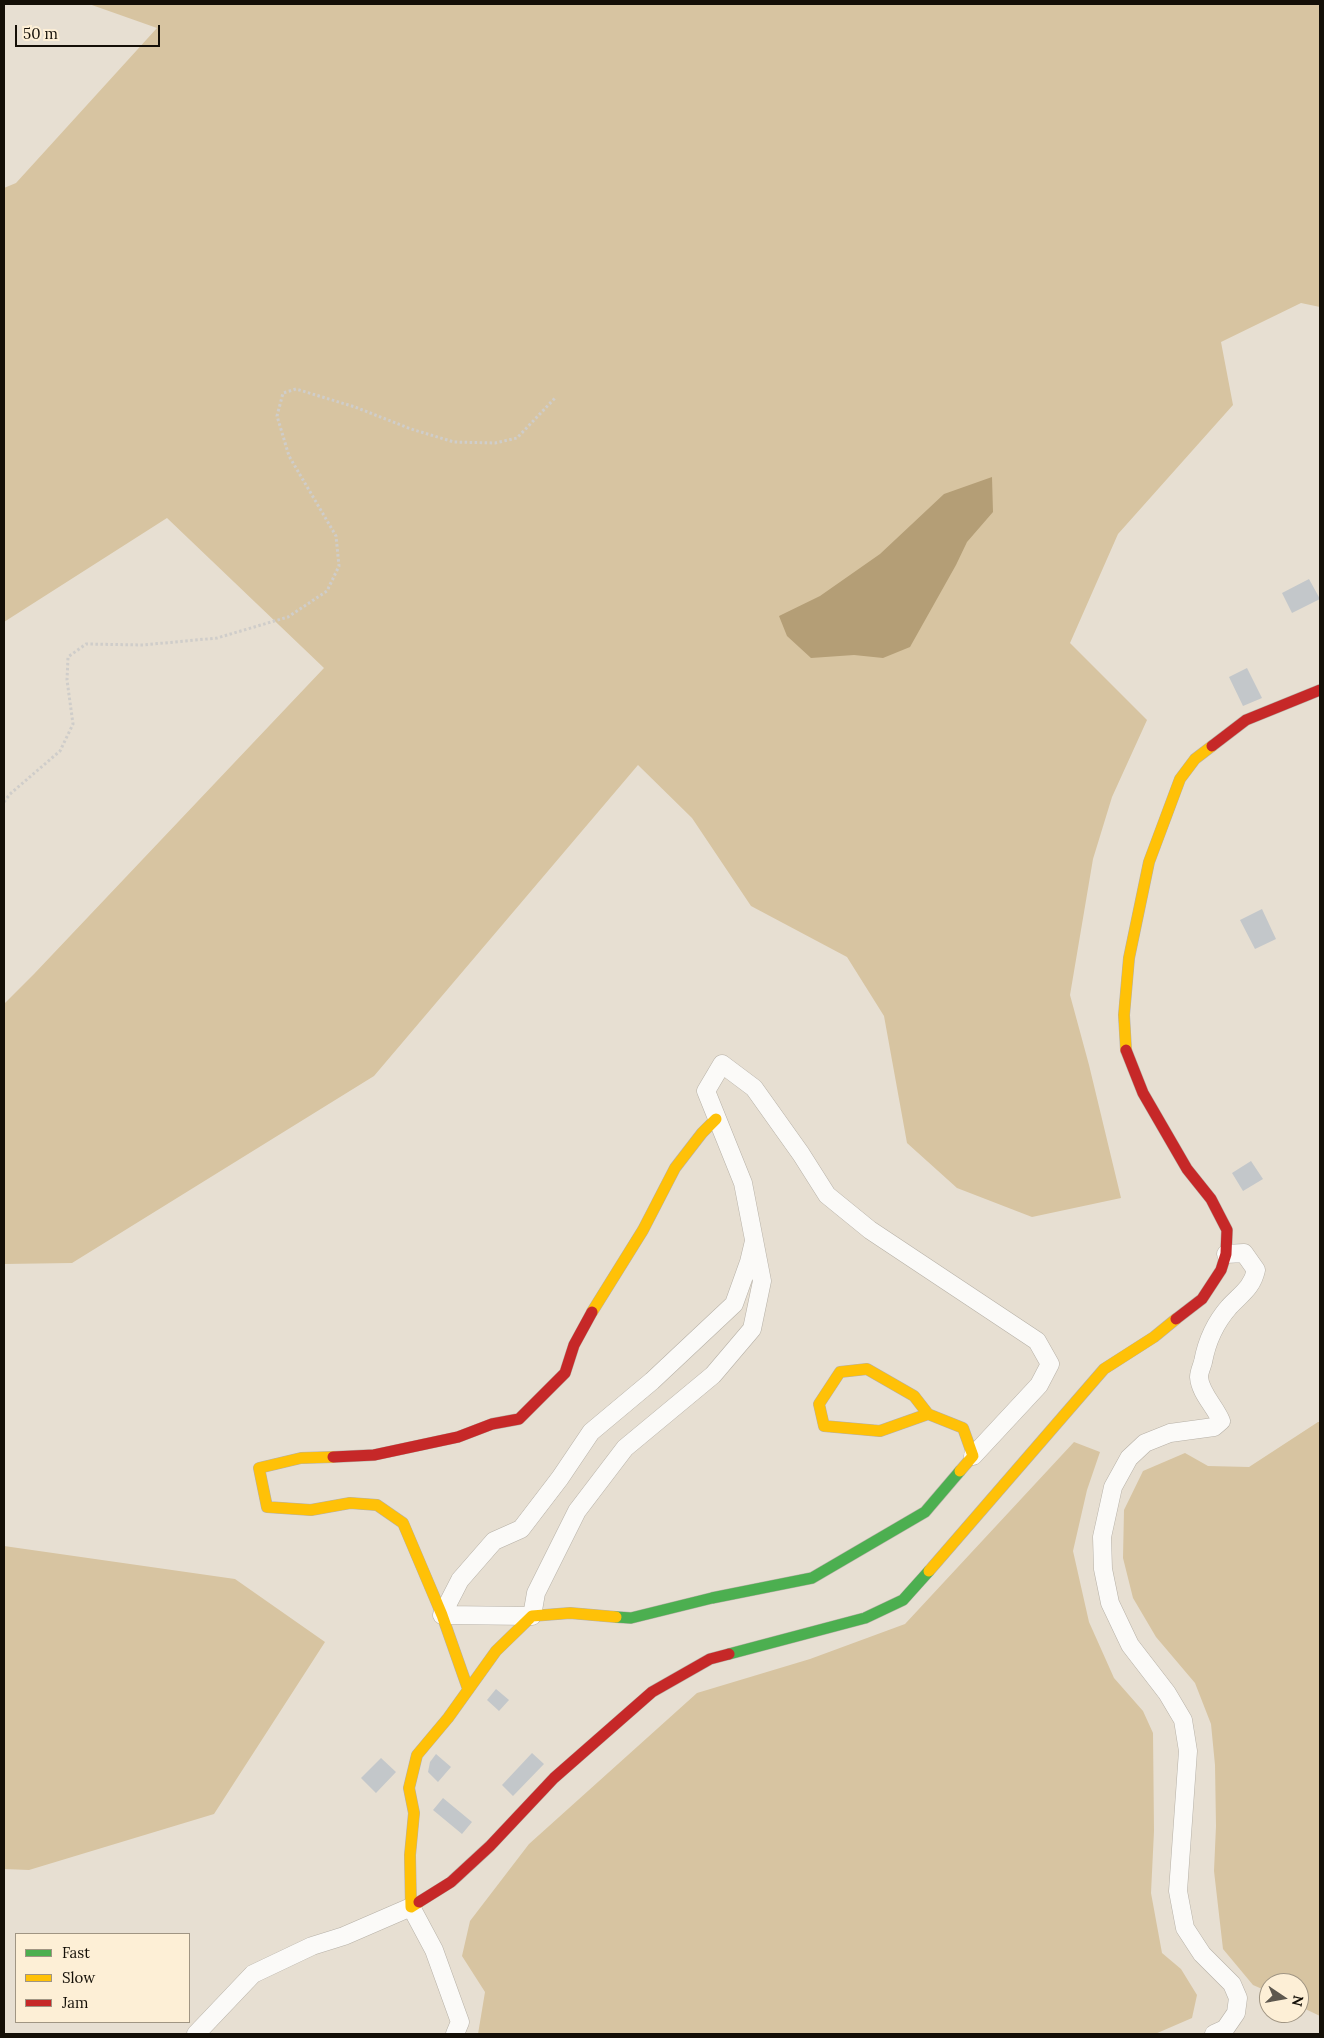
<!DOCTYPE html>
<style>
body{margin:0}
#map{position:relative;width:1324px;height:2038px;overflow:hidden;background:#e7dfd2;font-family:Lora,serif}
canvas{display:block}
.frame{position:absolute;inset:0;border:5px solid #140f07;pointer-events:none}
.legend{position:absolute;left:15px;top:1933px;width:175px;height:90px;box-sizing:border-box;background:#fdefd6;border:1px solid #a09583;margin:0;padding:6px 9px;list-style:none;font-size:15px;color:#140f07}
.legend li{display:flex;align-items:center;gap:10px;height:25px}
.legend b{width:25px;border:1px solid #a09583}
.north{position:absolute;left:1259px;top:1973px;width:50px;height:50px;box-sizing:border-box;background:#fdefd6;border:1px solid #a09583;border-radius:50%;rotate:102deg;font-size:14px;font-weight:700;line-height:20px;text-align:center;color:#140f07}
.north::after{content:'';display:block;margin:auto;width:18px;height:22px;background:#5e584e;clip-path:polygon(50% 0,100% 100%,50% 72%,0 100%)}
.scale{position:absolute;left:15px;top:25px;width:145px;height:22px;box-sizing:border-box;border:2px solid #140f07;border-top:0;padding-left:6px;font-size:15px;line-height:18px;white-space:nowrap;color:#140f07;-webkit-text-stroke:4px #fdefd6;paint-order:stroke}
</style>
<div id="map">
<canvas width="1324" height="2038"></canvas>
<div class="frame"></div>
<ul class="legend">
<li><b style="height:6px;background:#4caf50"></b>Fast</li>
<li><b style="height:6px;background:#ffc107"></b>Slow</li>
<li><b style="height:6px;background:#c62828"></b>Jam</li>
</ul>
<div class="north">N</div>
<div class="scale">50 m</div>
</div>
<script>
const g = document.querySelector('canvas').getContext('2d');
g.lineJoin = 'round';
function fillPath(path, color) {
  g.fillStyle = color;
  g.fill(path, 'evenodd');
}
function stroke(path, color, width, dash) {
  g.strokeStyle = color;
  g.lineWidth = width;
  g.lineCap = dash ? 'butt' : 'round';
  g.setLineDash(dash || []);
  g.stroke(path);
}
fillPath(new Path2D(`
 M89,4H1320V307L1301,303L1221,342L1233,405L1118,534L1070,643L1147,720L1112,797L1093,859L1070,995L1089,1065L1121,1198L1032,1217L957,1188L907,1143L884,1016L847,957L751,906L692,818L638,765L374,1076L72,1263L4,1264V1004L34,974L324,668L167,518L4,622V188L16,183L157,28Z
 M1318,1422H1320V2016L1299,2006V1983H1269V1992L1253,1985L1223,1949L1214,1871L1216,1826L1215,1765L1211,1724L1195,1683L1156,1637L1133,1598L1123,1558L1124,1510L1143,1471L1185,1453L1208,1466L1249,1467Z
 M1074,1442L1100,1452L1087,1490L1073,1551L1089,1622L1114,1678L1143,1711L1153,1733L1154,1831L1151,1893L1162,1953L1181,1969L1197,1995L1192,2018L1155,2034H478L485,1992L462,1956L470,1921L529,1844L697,1693L810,1659L905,1624Z
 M4,1546L235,1579L325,1642L214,1814L29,1870L4,1869Z`), '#d7c4a1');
fillPath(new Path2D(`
 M992,477L993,512L967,542L956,565L910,647L883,658L854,655L811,658L787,636L779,616L820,596L880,554L944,494Z`), '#b49e76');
fillPath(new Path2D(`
 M1309,579L1320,599L1292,613L1282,593Z
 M1247,668L1262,698L1243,706L1229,677Z
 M1262,909L1276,939L1255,949L1240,920Z
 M1251,1161L1263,1179L1243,1191L1232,1173Z
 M496,1689L509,1700L499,1711L487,1700Z
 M532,1753L544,1764L513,1796L502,1785Z
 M436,1754L451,1767L438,1782L428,1772L430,1762Z
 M381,1758L396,1772L376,1793L361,1778Z
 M443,1798L472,1822L462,1834L433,1810Z`), '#c3c7ca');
const street = new Path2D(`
 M754,1241L749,1262L734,1304L652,1381L591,1432L560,1478L521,1529L494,1541L460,1580L442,1615L532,1616L536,1593L577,1511L625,1448L713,1375L752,1329L762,1281L743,1183L706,1091L722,1064L754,1088L801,1154L827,1195L870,1230L1037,1341L1050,1364L1039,1385L973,1456
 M196,2034L253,1974L312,1946L344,1936L411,1907L434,1950L460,2022L455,2034
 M1214,2034L1225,2029L1236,2013L1238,1998L1232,1984L1202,1954L1185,1928L1178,1891L1188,1751L1183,1720L1167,1693L1130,1645L1110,1603L1103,1569L1102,1537L1113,1487L1129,1458L1145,1443L1170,1433L1214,1427L1221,1421C1215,1406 1200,1393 1199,1377C1199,1372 1202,1366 1203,1362C1207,1340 1215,1323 1229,1307C1241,1294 1252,1288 1256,1270L1244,1253L1226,1254`);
const fast = new Path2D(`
 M616,1617L631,1618L712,1598L812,1578L925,1512L960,1471
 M729,1654L865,1618L903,1600L929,1571`);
const slow = new Path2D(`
 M1126,1050L1124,1015L1129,958L1149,862L1180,779L1195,759L1212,746
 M592,1312L643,1230L675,1168L702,1133L716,1119
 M928,1414L880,1431L824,1426L819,1404L840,1372L867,1369L914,1396L928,1414L963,1428L973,1456L960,1471
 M333,1457L301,1458L259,1468L267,1507L311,1510L350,1503L377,1505L403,1523L442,1615L468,1689
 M929,1571L1104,1369L1154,1337L1176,1319
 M419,1902L411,1907L410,1855L414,1813L409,1788L417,1755L448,1718L496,1651L532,1616L570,1613L616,1617`);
const jam = new Path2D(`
 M1212,746L1246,720L1320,690
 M1126,1050L1143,1093L1187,1169L1211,1199L1227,1230L1226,1254L1221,1270L1202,1299L1176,1319
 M333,1457L374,1455L458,1437L492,1424L519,1419L565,1373L574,1345L592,1312
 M419,1902L451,1882L490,1846L554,1778L652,1692L710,1659L729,1654`);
stroke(street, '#b6b0a6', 19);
stroke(fast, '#b6b0a6', 12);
stroke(slow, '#b6b0a6', 12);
stroke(jam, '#b6b0a6', 12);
stroke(new Path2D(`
 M4,802L10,794L60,751L73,724L67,680L68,657L86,644L143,645L217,638L288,617L327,591L339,566L336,536L289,456L277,416L283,393L296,389L355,407L411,429L454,442L495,443L517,438L556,397`), '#cfcdca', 3, [2.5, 2.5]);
stroke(street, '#fbfaf8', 18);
stroke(fast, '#4caf50', 11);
stroke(slow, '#ffc107', 11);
stroke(jam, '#c62828', 11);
</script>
